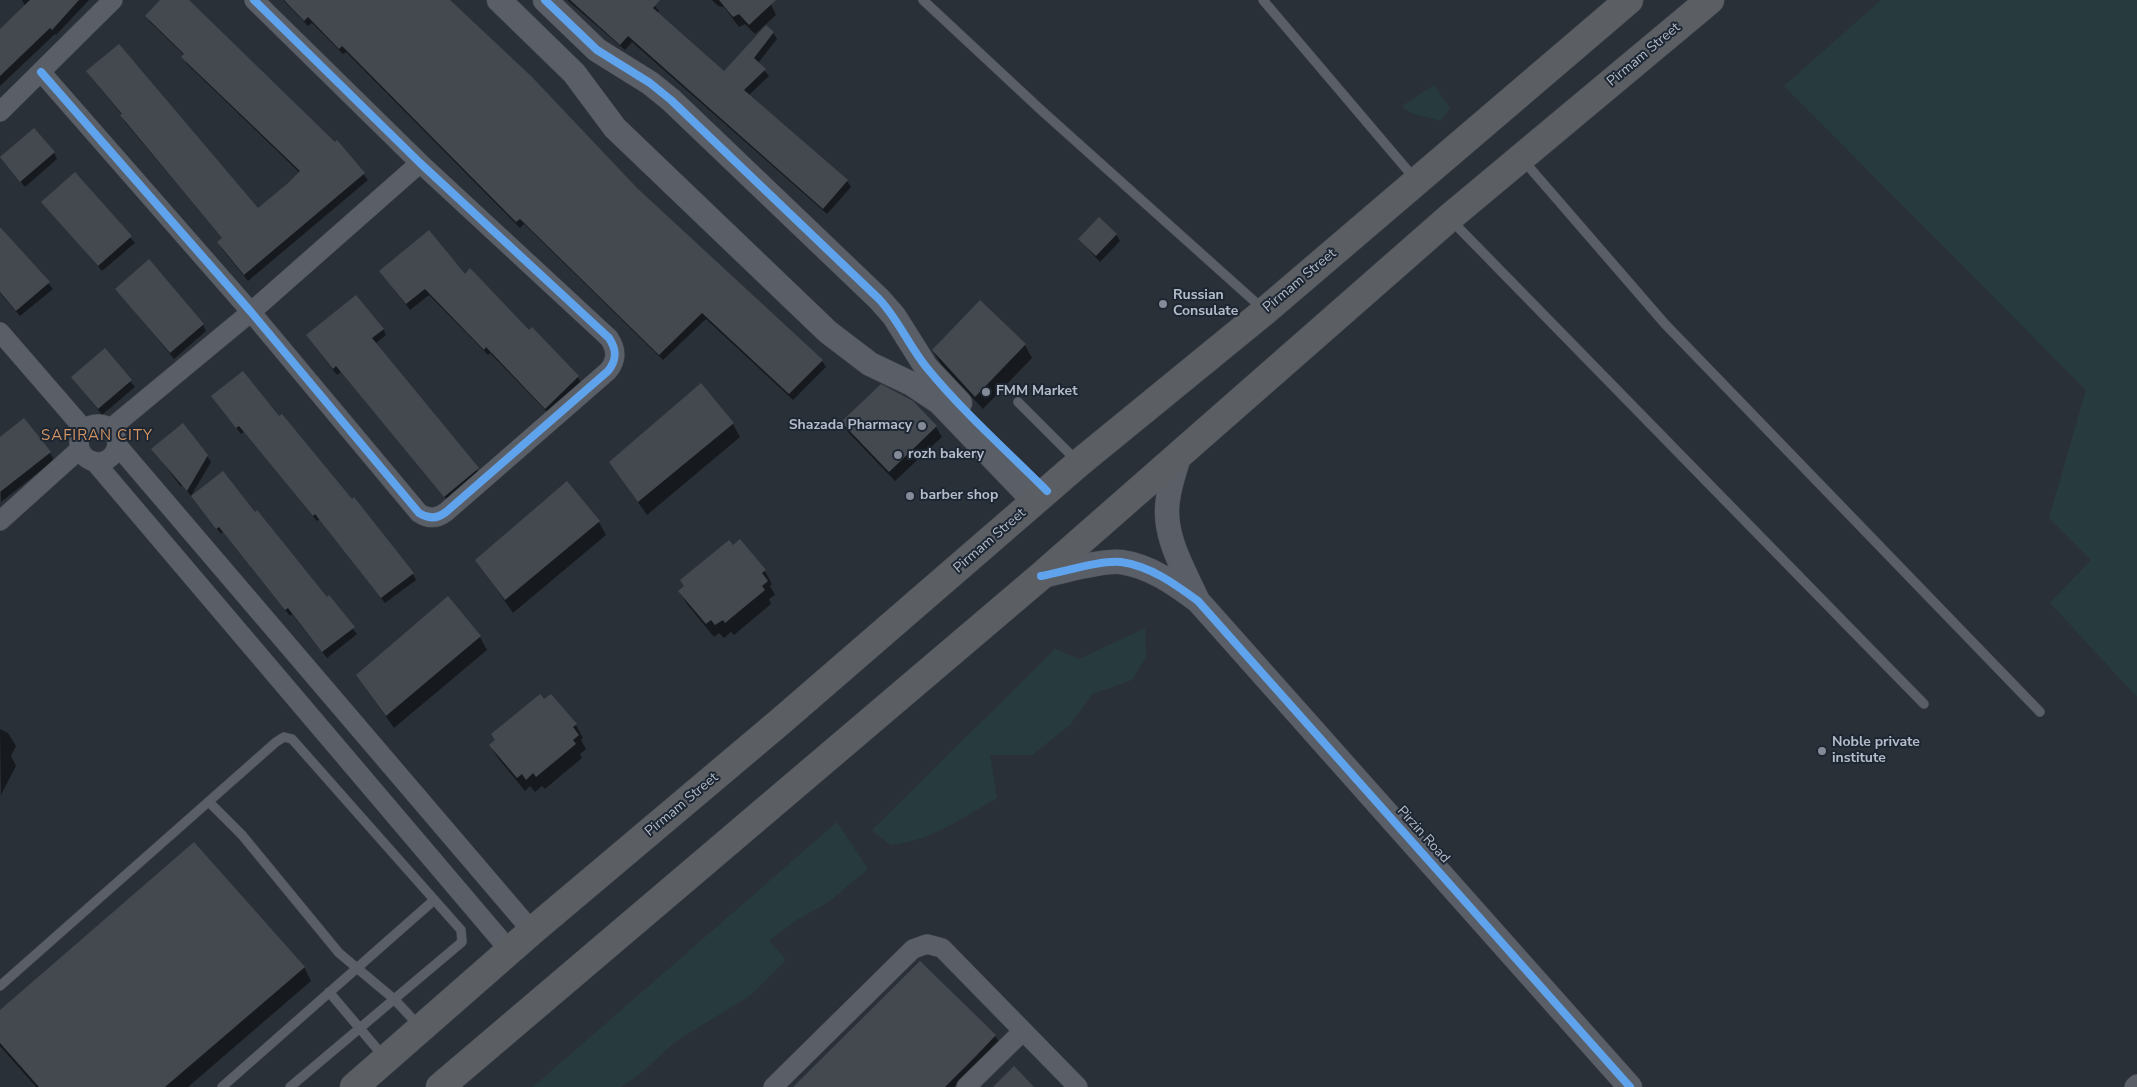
<!DOCTYPE html>
<style>
body{margin:0}
canvas{display:block;background:#2a3038}
</style>
<canvas width="2137" height="1087"></canvas>
<script>
const g = document.querySelector('canvas').getContext('2d');
g.lineJoin = 'round';
function fillPath(path, color) {
  g.fillStyle = color;
  g.fill(path, 'evenodd');
}
function stroke(path, color, width, dash) {
  g.strokeStyle = color;
  g.lineWidth = width;
  g.lineCap = dash ? 'butt' : 'round';
  g.setLineDash(dash || []);
  g.stroke(path);
}
function label(font, color, halo, rows, align = 'center') {
  g.font = font + ' "Nunito Sans",sans-serif';
  g.lineWidth = 4;
  g.setLineDash([]);
  g.textBaseline = 'middle';
  g.strokeStyle = halo;
  g.fillStyle = color;
  for (const [text, x, y, turn = 0] of rows) {
    g.save();
    g.translate(x, y);
    g.rotate((+turn || 0) * Math.PI / 180);
    g.textAlign = isNaN(turn) ? turn : align;
    if (halo) g.strokeText(text, 0, 0);
    g.fillText(text, 0, 0);
    g.restore();
  }
}
fillPath(new Path2D(`
 M1881,0H2137V697L2050,603L2091,560L2049,518L2086,390L1784,86Z
 M1434,85L1450,108L1441,121L1411,113L1402,106Z
 M1145,628L1146,657L1132,680L1092,694L1071,724L1032,755H990L997,798C964,817 930,841 891,845L872,830L1055,649L1079,659Z
 M837,822L868,869L827,903L795,921L769,941L786,960L751,995L676,1041L640,1074L621,1087H533Z`), '#273a3e');
fillPath(new Path2D(`
 M22,0H89L56,35L55,34L0,86V31L25,6Z
 M162,0H187L335,144L337,142L368,180L248,281L222,249L218,242L223,239L125,122L122,115L91,77L258,210L300,173L186,63L184,55L150,22L146,16Z
 M283,0H447L636,189L822,361L826,367L793,400L706,319L663,360L524,224L520,228L346,52L343,54L312,23L308,26Z
 M567,0H650L659,11L657,14L724,73L773,32L777,39L758,63L769,76L748,96L847,181L851,187L827,214L632,42L625,50Z
 M712,0H769L776,15L755,34L745,24L739,27L724,7L718,6Z
 M54,153L57,159L25,187L1,158Z
 M75,174L135,243L102,271L42,202Z
 M0,227L53,289L20,316L0,293Z
 M1116,234L1120,241L1100,262L1079,239Z
 M380,271L464,275L529,331L578,377L581,383L549,414L490,353L488,355L429,295L410,310Z
 M116,289L203,325L206,331L174,359Z
 M383,329L386,335L375,344L481,475L449,502L341,372L337,375L307,336Z
 M1025,345L1032,358L983,409L941,364L933,351Z
 M105,350L135,387L102,415L72,377Z
 M213,396L413,574L416,580L385,603L320,519L317,521L244,432L241,434Z
 M842,423L936,427L942,437L895,481L848,432Z
 M733,424L740,437L647,515L610,462Z
 M0,438L50,453L54,460L1,502Z
 M153,449L207,456L211,462L191,496L182,485L181,487Z
 M193,497L255,513L357,634L327,658L292,614L290,616L223,532L221,534Z
 M599,522L606,535L513,613L477,561Z
 M733,547L765,571L772,584L770,586L775,595L769,599L771,604L734,635L731,632L724,638L719,633L714,637L687,604L679,591Z
 M480,637L487,650L394,728L357,676Z
 M544,701L576,725L583,738L581,740L586,749L580,754L582,758L545,789L542,786L535,792L530,786L525,791L498,758L490,745Z
 M0,729L8,733L16,746L11,756L16,766L1,795Z
 M920,962L995,1036L999,1042L954,1087H796Z
 M304,967L311,981L188,1087H36L0,1046V1011Z`), '#0007');
fillPath(new Path2D(`
 M30,0H79L52,30L50,28L0,76V29Z
 M160,0H189L335,142L337,140L365,173L244,275L217,242L222,238L120,115L122,114L86,71L119,44L258,208L287,184L300,171L181,57L184,54L145,16Z
 M284,0H450L532,77L637,188L823,360L789,394L702,313L659,355L520,219L516,222L342,46L339,49L308,17L304,21Z
 M570,0H660L653,8L724,71L766,25L774,32L754,58L766,69L744,90L848,180L823,209L628,36L620,45Z
 M719,0H776L749,25L739,14L733,17Z
 M34,128L55,152L20,182L0,157Z
 M75,172L132,236L98,266L41,202Z
 M1099,217L1117,234L1096,256L1078,239Z
 M0,227L50,282L16,311L0,292Z
 M429,230L465,274L470,268L529,330L532,327L579,376L545,409L486,347L484,350L425,289L406,304L379,271Z
 M149,259L204,324L170,353L115,289Z
 M356,295L384,329L372,338L479,468L444,497L336,366L333,369L306,335Z
 M980,300L1026,344L975,397L932,350Z
 M105,348L132,380L98,409L71,377Z
 M243,371L279,416L282,414L352,499L354,497L414,573L381,598L315,514L313,516L239,426L236,428L211,396Z
 M701,383L734,423L638,502L609,462Z
 M881,384L913,401L937,426L889,472L841,422Z
 M24,418L51,452L0,492V437Z
 M183,423L208,455L187,491L151,449Z
 M223,471L255,512L257,510L327,597L329,595L355,627L322,652L288,608L285,610L219,527L216,529L191,496Z
 M567,481L600,521L505,600L475,560Z
 M740,539L766,570L762,573L768,581L762,586L765,590L725,623L723,620L715,625L711,620L706,624L678,591L684,586L680,580L729,540L733,545Z
 M448,596L481,636L386,716L356,675Z
 M540,694L544,699L551,694L577,724L573,727L579,735L573,740L576,744L536,777L533,773L526,780L522,774L517,778L489,745L495,740L491,734Z
 M194,842L305,967L165,1087H39L0,1043V1010Z
 M920,961L996,1035L976,1056L945,1087H793Z
 M1014,1066L1034,1087H993Z`), '#444950');
const service = new Path2D(`
 M923,0L1041,110L1263,309
 M1263,0L1415,179
 M1523,160L1665,324L2040,712
 M1451,220L1924,704
 M1018,402L1077,461
 M209,802L242,835L339,953L394,999L420,1027
 M0,986L276,742L284,737L292,739L461,930L462,942L290,1087
 M329,992L384,1057
 M222,1087L433,901`);
const minor = new Path2D(`
 M41,72L251,312L419,513C428,519 437,519 446,512L608,371C617,360 617,350 609,338L420,163L254,0
 M0,112L113,0
 M0,332L84,429
 M79 443a19 19 0 1 1 38 0a19 19 0 1 1-38 0Z
 M111,428L251,312L420,163
 M117,445L532,931
 M94,461L510,951
 M0,521L80,449
 M773,1087L913,949L927,944L942,948L1078,1087
 M966,1087L1023,1031
 M2134,1087L2137,1084`);
const tertiary = new Path2D(`
 M499,0L574,73L615,128L828,332L870,364L912,384L939,402L1035,502
 M545,0L597,50L650,83L671,100L879,299L894,316L926,367L960,403
 M1180,453C1176,468 1170,483 1168,499C1162,534 1183,568 1197,599
 M1041,576C1063,572 1100,560 1121,562C1150,566 1175,584 1198,601L1630,1087`);
const trunk = new Path2D(`
 M354,1087L532,931L781,721L1079,463L1265,311L1629,0
 M440,1087L1041,576L1449,218L1710,0`);
stroke(service, '#484c53', 10);
stroke(minor, '#484c53', 20);
stroke(tertiary, '#484c53', 25);
stroke(trunk, '#474c53', 29);
stroke(service, '#5a5e66', 9);
stroke(minor, '#5a5e66', 19);
stroke(tertiary, '#5a5e66', 24);
stroke(trunk, '#5b5f64', 28);
stroke(new Path2D(`
 M545,0L597,50L650,83L671,100L879,299C898,319 909,346 927,368C963,412 1007,451 1047,491
 M41,72L251,312L419,513C428,519 437,519 446,512L608,371C617,360 617,350 609,338L420,163L254,0
 M1041,576C1063,572 1100,560 1121,562C1150,566 1175,584 1198,601L1630,1087`), '#60a3ed', 8);
for (const [x, y, r, color] of [
 [1163,304,5,"#848b96"],
 [986,392,5,"#848b96"],
 [922,426,5,"#848b96"],
 [898,455,5,"#848b96"],
 [910,496,5,"#848b96"],
 [1822,751,5,"#848b96"]
]) {
  const dot = new Path2D();
  dot.arc(x, y, r, 0, 2 * Math.PI);
  g.fillStyle = color;
  g.fill(dot);
  stroke(dot, '#1d2633', 2);
}
label('14px', '#b4bcc9', '#1d2633', [
 ["Pirmam Street",1644,55,-40],
 ["Pirmam Street",1300,281,-40],
 ["Pirmam Street",990,541,-41],
 ["Pirmam Street",682,805,-40],
 ["Pirzin Road",1423,835,48]
]);
label('bold 14px', '#b4bcc9', '#1d2633', [
 ["Russian",1173,296],
 ["Consulate",1173,312],
 ["FMM Market",996,392],
 ["Shazada Pharmacy",912,426,"right"],
 ["rozh bakery",908,455],
 ["barber shop",920,496],
 ["Noble private",1832,743],
 ["institute",1832,759]
], 'left');
g.letterSpacing = '1px';
label('15px', '#d59563', '#1d2633', [
 ["SAFIRAN CITY",97,436]
]);
g.letterSpacing = '0px';
</script>
